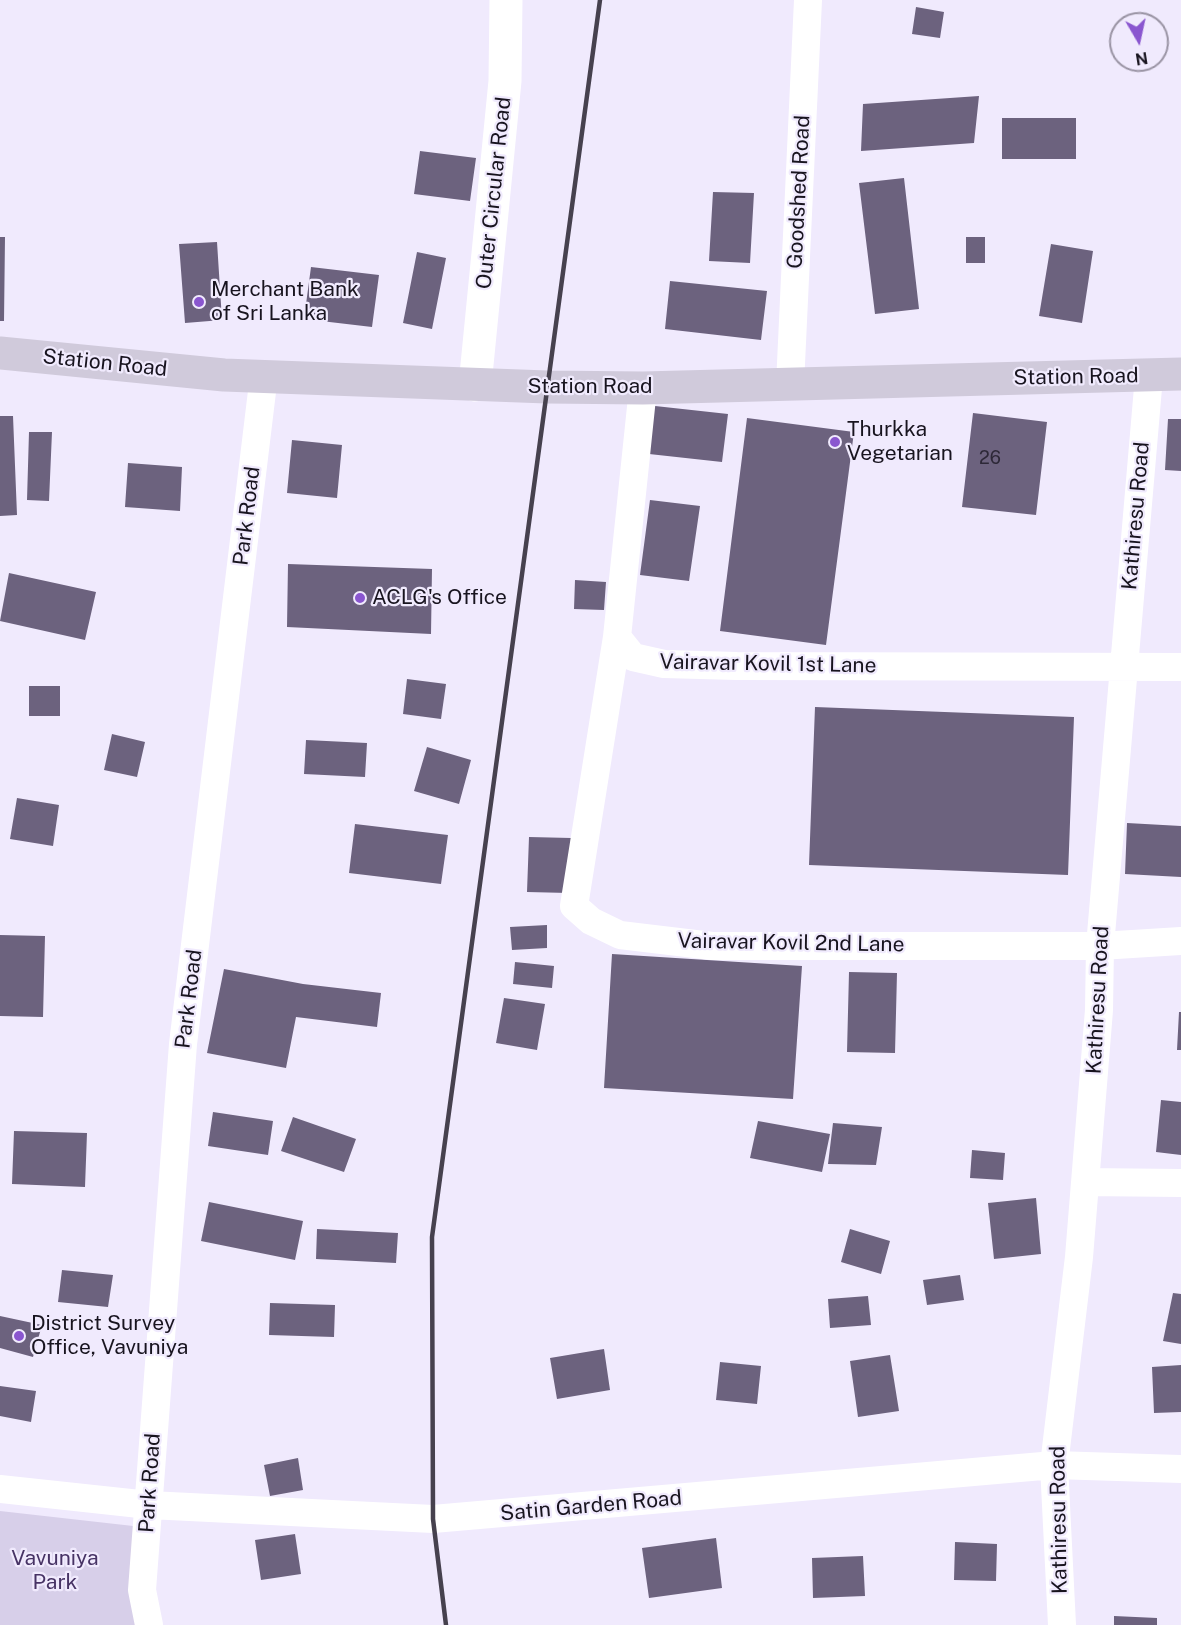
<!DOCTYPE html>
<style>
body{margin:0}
#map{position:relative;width:1181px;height:1625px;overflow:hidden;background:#f0eafd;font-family:"Public Sans",sans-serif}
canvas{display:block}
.north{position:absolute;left:1109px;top:12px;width:60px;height:60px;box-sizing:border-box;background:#f0eafd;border:2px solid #9a94a4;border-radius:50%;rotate:171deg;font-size:16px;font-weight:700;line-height:24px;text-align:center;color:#18141f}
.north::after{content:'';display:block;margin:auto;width:21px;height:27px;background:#8a56cf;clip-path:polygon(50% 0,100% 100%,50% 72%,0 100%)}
</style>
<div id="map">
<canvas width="1181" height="1625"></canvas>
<div class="north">N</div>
</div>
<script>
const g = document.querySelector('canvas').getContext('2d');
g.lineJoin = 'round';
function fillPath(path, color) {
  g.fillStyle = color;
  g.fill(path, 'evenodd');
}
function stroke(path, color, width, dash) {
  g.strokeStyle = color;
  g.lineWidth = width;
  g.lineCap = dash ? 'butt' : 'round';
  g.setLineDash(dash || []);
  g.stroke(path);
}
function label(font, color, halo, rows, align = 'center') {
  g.font = font + ' "Public Sans",sans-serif';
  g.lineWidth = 4.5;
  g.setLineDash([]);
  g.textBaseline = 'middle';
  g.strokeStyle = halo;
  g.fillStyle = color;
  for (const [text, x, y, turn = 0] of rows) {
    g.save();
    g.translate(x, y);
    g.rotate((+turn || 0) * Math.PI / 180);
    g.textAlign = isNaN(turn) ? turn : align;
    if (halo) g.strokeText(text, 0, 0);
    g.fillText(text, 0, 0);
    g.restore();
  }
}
fillPath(new Path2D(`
 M0,1511L142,1527L143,1625H0Z`), '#d7cfe9');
fillPath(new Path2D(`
 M916,7L944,12L940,38L912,34Z
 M979,96L974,143L861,151L863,104Z
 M1002,118H1076V159H1002Z
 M420,151L476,158L470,201L414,194Z
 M904,178L919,309L875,314L859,183Z
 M713,192L754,193L750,263L709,261Z
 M0,237H5L4,321H0Z
 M966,237H985V263H966Z
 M217,242L222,320L185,323L179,244Z
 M1051,244L1093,251L1082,323L1039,316Z
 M417,252L446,258L432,329L403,323Z
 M311,267L379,275L372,327L304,319Z
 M670,281L767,291L761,340L665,329Z
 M646,405L728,414L722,462L640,453Z
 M973,413L1047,422L1036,515L962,507Z
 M0,416H13L17,515L0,516Z
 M747,418L854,432L826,645L720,631Z
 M1168,419H1181V471L1165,470Z
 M29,432H52L49,501L27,500Z
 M292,440L342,445L337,498L287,493Z
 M128,463L182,467L180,511L125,507Z
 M650,500L700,506L689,581L640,575Z
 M288,564L432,569L431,634L287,627Z
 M9,573L96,592L85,640L0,621Z
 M575,580L606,582L604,610L574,609Z
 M407,679L446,684L441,719L403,714Z
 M29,686H60V716H29Z
 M815,707L1074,717L1068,875L809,865Z
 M112,734L145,742L137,777L104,770Z
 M306,740L367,743L365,777L304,774Z
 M427,747L471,760L459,804L414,791Z
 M17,798L59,805L53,846L10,839Z
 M1127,823L1181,826V877L1125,874Z
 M355,824L448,835L441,884L349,873Z
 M529,837L571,838L569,893L527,892Z
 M547,925V948L512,950L510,927Z
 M0,935L45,936L43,1017L0,1016Z
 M612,954L802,966L793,1099L604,1088Z
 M515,962L554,966L552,988L513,984Z
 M224,969L303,984L381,993L377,1027L296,1017L286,1068L207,1053Z
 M849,972L897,973L895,1053L847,1052Z
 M504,998L545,1004L537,1050L496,1043Z
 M1179,1012H1181V1050H1177Z
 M1161,1100L1181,1102V1155L1156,1152Z
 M213,1112L273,1121L268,1155L208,1146Z
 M293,1117L356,1139L344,1172L281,1151Z
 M758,1121L830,1134L822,1172L750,1158Z
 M833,1123L882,1127L876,1165L828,1164Z
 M14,1131L87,1133L85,1187L12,1184Z
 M972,1150L1005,1153L1003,1180L970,1178Z
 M1036,1198L1041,1254L994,1259L988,1203Z
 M209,1202L303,1221L295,1260L201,1241Z
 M317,1229L398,1233L396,1263L316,1259Z
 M850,1229L890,1241L881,1274L841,1262Z
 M62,1270L113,1275L108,1307L58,1302Z
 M960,1275L964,1300L927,1305L923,1280Z
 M1173,1293L1181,1294V1344L1163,1341Z
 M868,1296L871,1325L830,1328L828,1299Z
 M270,1303L335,1305L334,1337L269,1335Z
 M0,1316L42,1325L33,1357L0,1348Z
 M604,1349L610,1390L557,1399L550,1358Z
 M890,1355L899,1411L858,1417L850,1361Z
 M720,1362L761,1366L757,1404L716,1400Z
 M1181,1365V1412L1154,1413L1152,1367Z
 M0,1386L36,1391L31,1422L0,1416Z
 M298,1458L303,1490L270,1496L264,1465Z
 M295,1534L301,1574L261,1580L255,1540Z
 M716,1538L722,1588L649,1598L642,1548Z
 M955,1542L997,1544L996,1581L954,1580Z
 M863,1556L865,1596L813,1598L812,1558Z
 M1114,1616L1157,1618V1625H1114Z`), '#6c627e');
stroke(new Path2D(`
 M790,385L808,0
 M643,388L617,637L633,657L664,664L737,666L1181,667
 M617,637L574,906L591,921L620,935L712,946H1100L1181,941
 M1085,1182L1181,1183
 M0,1489L149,1505L433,1519L1054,1465L1181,1469
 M149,1625L142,1590L183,1044L264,375
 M1062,1625L1054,1465L1079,1257L1099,1010L1100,946L1149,376`), '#fff', 28);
stroke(new Path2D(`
 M475,385L505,81L506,0`), '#fff', 33);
stroke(new Path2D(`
 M0,353L224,375L547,387L643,388L1181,374`), '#d0cadb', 33);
stroke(new Path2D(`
 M446,1625L433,1519L432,1237L600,0`), '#46414e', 4.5);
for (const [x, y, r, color] of [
 [199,302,6,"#8a56cf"],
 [835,442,6,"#8a56cf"],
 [360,598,6,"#8a56cf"],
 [19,1336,6,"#8a56cf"]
]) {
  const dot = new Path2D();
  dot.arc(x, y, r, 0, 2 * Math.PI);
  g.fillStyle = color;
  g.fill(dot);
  stroke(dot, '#f0eafd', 2);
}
label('18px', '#2d2837', null, [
 ["26",990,458]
]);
label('21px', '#18141f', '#f0eafd', [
 ["Goodshed Road",799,192,-87],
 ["Outer Circular Road",494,193,-84],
 ["Station Road",105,363,6],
 ["Station Road",1076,377,-1],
 ["Station Road",590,387],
 ["Park Road",247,516,-83],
 ["Kathiresu Road",1136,516,-85],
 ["Vairavar Kovil 1st Lane",768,664,1],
 ["Vairavar Kovil 2nd Lane",791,943,1],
 ["Park Road",189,999,-83],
 ["Kathiresu Road",1098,1000,-87],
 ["Park Road",150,1483,-86],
 ["Satin Garden Road",591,1506,-5],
 ["Kathiresu Road",1059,1520,-91]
]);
label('21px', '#18141f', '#f0eafd', [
 ["Merchant Bank",211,290],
 ["of Sri Lanka",211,314],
 ["Thurkka",847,430],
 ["Vegetarian",847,454],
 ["ACLG's Office",372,598],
 ["District Survey",31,1324],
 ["Office, Vavuniya",31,1348]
], 'left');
label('21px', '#473365', '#f0eafd', [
 ["Vavuniya",55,1559],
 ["Park",55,1583]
]);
</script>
